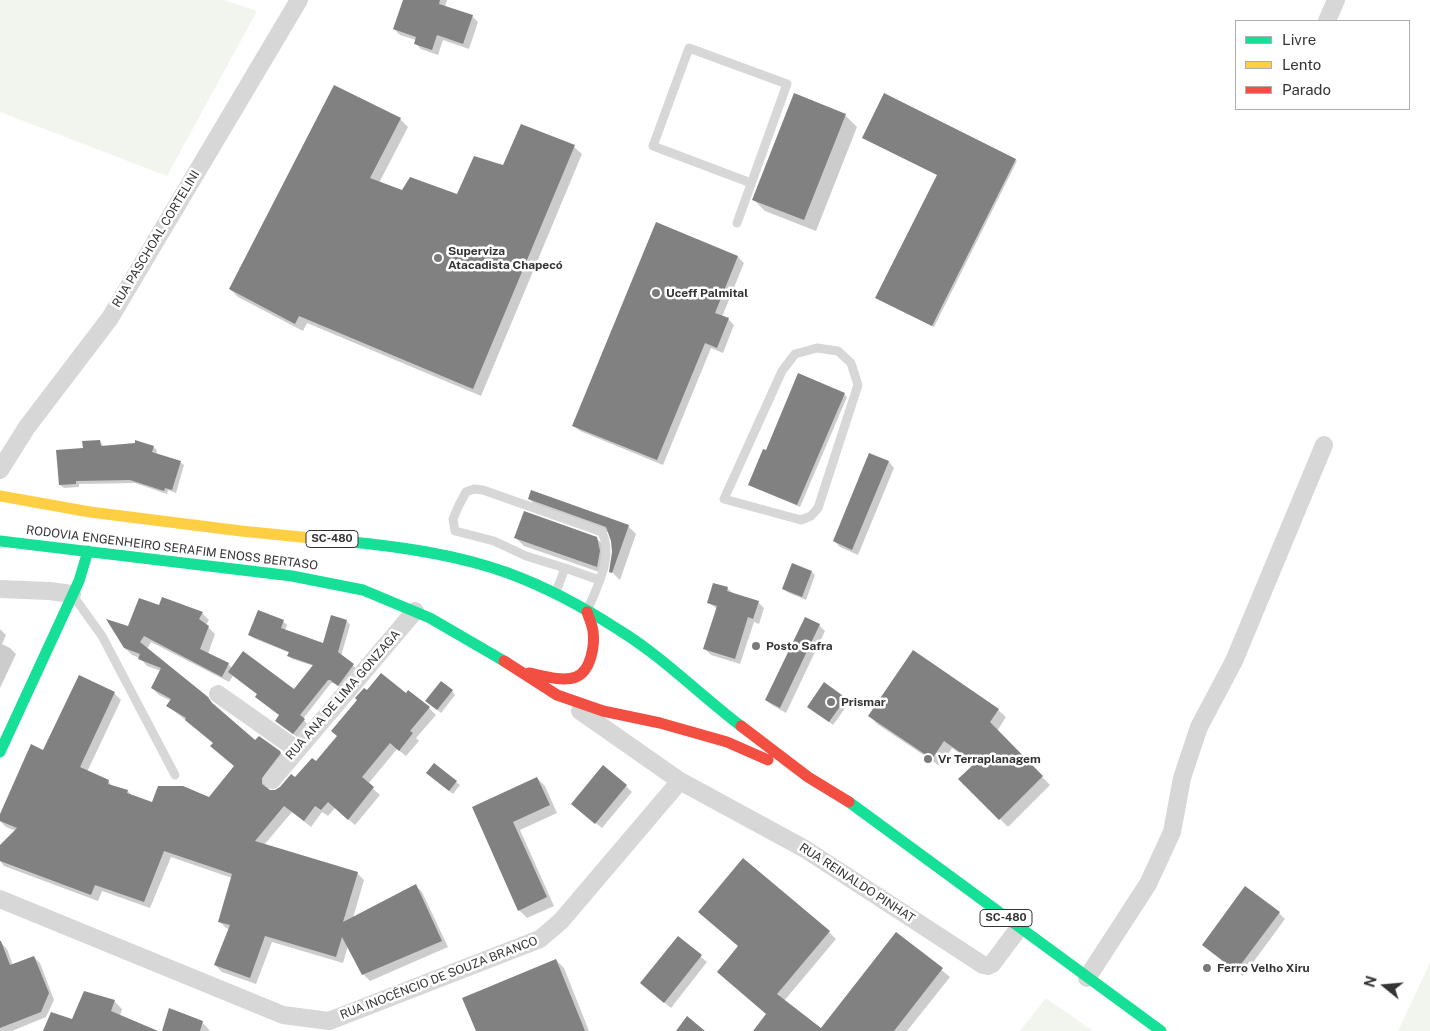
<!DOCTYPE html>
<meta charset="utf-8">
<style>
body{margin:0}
#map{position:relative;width:1430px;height:1031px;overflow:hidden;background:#fff;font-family:"Public Sans",sans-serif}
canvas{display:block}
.legend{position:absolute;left:1235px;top:20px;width:175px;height:90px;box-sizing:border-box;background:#fff;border:1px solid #adadad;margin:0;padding:6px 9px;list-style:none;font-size:15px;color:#333}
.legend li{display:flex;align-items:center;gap:10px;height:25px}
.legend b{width:25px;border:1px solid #adadad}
.north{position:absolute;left:1360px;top:961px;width:50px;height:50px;-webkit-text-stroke:4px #fff;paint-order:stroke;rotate:287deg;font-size:14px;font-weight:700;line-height:20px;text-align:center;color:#333}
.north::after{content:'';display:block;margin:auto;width:18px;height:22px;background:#333;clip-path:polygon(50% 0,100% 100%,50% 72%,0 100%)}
</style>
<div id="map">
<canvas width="1430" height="1031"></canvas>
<ul class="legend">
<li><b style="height:6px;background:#16e098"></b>Livre</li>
<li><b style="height:6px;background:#ffcf43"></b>Lento</li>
<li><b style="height:6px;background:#f24e42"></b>Parado</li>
</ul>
<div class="north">N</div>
</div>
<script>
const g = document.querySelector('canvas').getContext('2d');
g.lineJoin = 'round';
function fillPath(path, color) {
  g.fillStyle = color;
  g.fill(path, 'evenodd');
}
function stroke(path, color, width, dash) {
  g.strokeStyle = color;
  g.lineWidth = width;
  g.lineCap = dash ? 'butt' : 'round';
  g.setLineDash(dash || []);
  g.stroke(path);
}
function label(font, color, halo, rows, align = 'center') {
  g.font = font + ' "Public Sans",sans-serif';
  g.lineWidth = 5;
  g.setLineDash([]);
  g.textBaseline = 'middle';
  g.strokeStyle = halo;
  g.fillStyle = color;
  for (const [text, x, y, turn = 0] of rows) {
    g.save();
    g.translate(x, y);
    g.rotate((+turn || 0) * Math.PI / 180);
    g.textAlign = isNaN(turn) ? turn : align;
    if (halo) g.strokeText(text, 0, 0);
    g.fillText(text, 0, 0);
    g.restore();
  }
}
fillPath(new Path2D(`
 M0,0H225L257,11L167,176L0,112Z
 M1430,963V1031H1398Z
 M1046,998L1093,1031H1020Z`), '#f1f5ed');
fillPath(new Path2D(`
 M404,0H447L445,7L472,16L478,22L469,49L443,40L438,55L421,49L415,43L416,40L400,35L394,29Z
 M885,95L1017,161L934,327L878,299L938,175Z
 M845,115L857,127L816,231L765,211L753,199Z
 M400,119L408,127L379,183L403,192L458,195L504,167L574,147L582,154L481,396L307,323L303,331L238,297L230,289Z
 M656,223L738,257L744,263L722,317L728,319L734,325L723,353L711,348L663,465L580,431L574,426Z
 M844,394L847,397L800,507L753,487L750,484L766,452Z
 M100,441L104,447H153L157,450L156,454L180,462L184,465L176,493L168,490L167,494L135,483L79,484V487L64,488L60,485L84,449Z
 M870,454L889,462L894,468L858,555L840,547L834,541Z
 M529,499L628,526L636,534L620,580L611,571L614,552L610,533L537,507Z
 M516,538H596L605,546V574L524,546Z
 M812,572L815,575L806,600L787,592L784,589Z
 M714,584L728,589L734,594L758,602L764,608L759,624L754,622L740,664L711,655L705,649L717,609L708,602Z
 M159,606L202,613L209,620L206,625L215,634L208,654L228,664L232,668L294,690L314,666L292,659L289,656L290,653L253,638L249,635L259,611L284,622L287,625L285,631L323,645L347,621L350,625L341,656L357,669L342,688L334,683H331L303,719L307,724L297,737L280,724L281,716L258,695L233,676L229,682L151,642L147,649L207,698L256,741L279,752L287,759L268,785L269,792L276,791L296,779L316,763L338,736L367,692L406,695L429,708L436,715L416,738L419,741L406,756L397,749L368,784L380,795L355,825L335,808L328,816L322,812L311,827L292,812L264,845L357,873L364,880L353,918L416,886L422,892L448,947L370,981L363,974L348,946L343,963L272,942L256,984L222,972L215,965L229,929L226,928L219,921L232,878L171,857L150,908L102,891L98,901L4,866L0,861V851L16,831L6,827L0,821V817L44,752L114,693L121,700L87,772L108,781L113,787L128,791L132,796L152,803L209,798L235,766L214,743L168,706L171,701L159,695L152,688L161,671L147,666L140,658L132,655L125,648L129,628Z
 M819,625L825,631L786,713L772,705L766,700Z
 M0,629L6,635L2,644L10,648L16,654L0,688Z
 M824,684L849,703L833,725L812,710Z
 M452,691L455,695L441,713L431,704Z
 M998,710L1006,717L997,731L1050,785L1008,827L960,779L975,764L952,748L940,766L877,724L870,716Z
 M431,777L456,782L460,785L453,794Z
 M537,778L545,786L557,813L520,830L554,906L527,918L519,910L473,807Z
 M626,786L632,792L602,828L579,810Z
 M1279,913L1285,919L1243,976L1209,950Z
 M829,932L836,939L784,1001L821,1030L897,933L950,977L907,1031H755L768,1014L726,979Z
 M678,938L707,962L671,1008L648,989Z
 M1,943L7,949L13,965L34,957L40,963L54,1000L46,1017L12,1031H0V944Z
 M556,960L564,968L589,1031H477Z
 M114,1001L122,1009L120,1016L155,1031H44L73,1020Z
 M202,1022L210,1031H164Z`), '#0003');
fillPath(new Path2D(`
 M403,0H440L439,4L473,15L463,44L437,35L432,50L414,44L416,37L393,29Z
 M334,85L401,118L370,178L402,190L410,177L457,194L474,156L503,165L521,124L575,145L473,389L299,316L295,324L229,289Z
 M794,93L846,114L804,220L752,200Z
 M884,93L1016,159L932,326L875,298L937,175L862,138Z
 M656,222L738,256L715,313L729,318L717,348L705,343L657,460L572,426Z
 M798,373L845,393L797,505L748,485L763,449L766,450Z
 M100,440L101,446L135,443V440L154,446L152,452L181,461L172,490L165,488L164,491L130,480L76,481V484L59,485L56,450L83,448L82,441Z
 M869,453L889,461L852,550L833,541Z
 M531,490L629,525L612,573L609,572L612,552L611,541L606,527L528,499Z
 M524,511L597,537L600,551L597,567L514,538Z
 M792,563L812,571L802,597L782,589Z
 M713,583L728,587L727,591L759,601L753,619L748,617L735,659L703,649L717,606L707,603Z
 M162,597L203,612L199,619L209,626L200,649L229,663L222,677L144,636L140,642L208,697L212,703L255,740L259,736L280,751L281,753L262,778V784L270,790H275L280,787L291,774L295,777L312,758L316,761L337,736L331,731L357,700L355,698L364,688L367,690L381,673L406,693L408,690L430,707L410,731L413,733L399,751L390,743L362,777L374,787L348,820L328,802L321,810L315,806L304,821L284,806L255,841L358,872L343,922L416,884L442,941L362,975L342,937L336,957L265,936L250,978L214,965L230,925L218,922L232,874L164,851L144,902L95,885L91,895L0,861V845L17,828L0,821V814L31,744L43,750L79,675L115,692L80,767L109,780L108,784L128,790L127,793L152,802L158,786H183L209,797L234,766L210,746L213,743L185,720L186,718L166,706L171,699L151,688L161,668L138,659L140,654L124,648L106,619L128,626L139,598L159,605Z
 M258,610L284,620L281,628L323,643L331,615L347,620L338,652L354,664L338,686L330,680H328L300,715L305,719L293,734L275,721L279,715L255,697L257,694L228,672L243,651L294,689L313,665L287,656L289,652L248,635Z
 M805,617L820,624L780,708L765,700Z
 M913,650L999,709L990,722L1043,776L999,820L958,779L975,763L944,741L932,759L868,716Z
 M441,681L453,690L437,710L425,701Z
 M824,682L846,698L829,722L807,707Z
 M434,763L457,781L449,791L426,773Z
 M603,765L627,785L595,824L571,804Z
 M537,777L550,805L513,822L547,897L518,911L472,807Z
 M743,858L830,931L777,994L821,1028L896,932L943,968L894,1031H753L766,1014L717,972L738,946L698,912Z
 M1245,886L1280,912L1236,971L1202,945Z
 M678,936L702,955L664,1003L640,983Z
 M0,941H1L10,965L34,956L49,993L41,1012L0,1028Z
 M556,959L585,1031H476L462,998Z
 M84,991L115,1000L111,1011L158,1031H43L51,1012L72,1019Z
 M169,1008L203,1021L200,1031H162Z
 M687,1016L705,1031H676Z`), '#818181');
stroke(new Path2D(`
 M737,223L787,84L689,48L653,146L751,183
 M817,348L838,351L851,363L858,385L818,508L811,516L801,520L724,499L782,371L795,354Z
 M565,568L599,580
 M556,592L565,568L526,556L494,541L455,531L453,519L459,505L466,492L474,489L483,490L602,532C614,557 597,586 588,609
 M74,597L102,636L175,775`), '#d7d7d7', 9);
stroke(new Path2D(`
 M1327,21L1336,0
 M0,470L27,427L110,318L299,0
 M0,589L49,591L72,594
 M218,694L296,749
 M580,711L680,781L805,849L983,965L988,966L992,964L1019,928
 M272,780L415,611
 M0,899L283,1015L329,1021L540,939L561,921L680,781
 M1087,978L1148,884L1172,832L1182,778L1199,727L1234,661L1324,445`), '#d7d7d7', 18);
stroke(new Path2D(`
 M0,541L292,576L363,590L430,618L504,661
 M341,541C397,546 455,554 508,573C546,587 585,608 619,630C663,657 700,695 741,726
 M0,752L79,581L88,551
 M849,802L1161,1031`), '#16e098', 11);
stroke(new Path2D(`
 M0,496L90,512L241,531L341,541`), '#ffcf43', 11);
stroke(new Path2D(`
 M504,661L557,695L603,711L660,723L727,742L768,760
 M529,673C543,676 563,682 576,677C591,671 595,645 593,631C592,624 589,618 587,612
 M741,726L808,777L849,802`), '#f24e42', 11);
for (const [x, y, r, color] of [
 [438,258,5,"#7a7a7a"],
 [656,293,5,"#7a7a7a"],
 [756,646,5,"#7a7a7a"],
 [831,702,5,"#7a7a7a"],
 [928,759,5,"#7a7a7a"],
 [1207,968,5,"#7a7a7a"]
]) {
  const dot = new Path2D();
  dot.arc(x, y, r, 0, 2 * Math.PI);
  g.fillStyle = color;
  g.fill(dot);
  stroke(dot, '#fff', 2);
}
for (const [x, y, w] of [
 [332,539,52],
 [1006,918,52]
]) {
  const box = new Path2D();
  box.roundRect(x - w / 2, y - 8.5, w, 17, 4);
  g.fillStyle = '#fff';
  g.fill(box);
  stroke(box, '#333', 1);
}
label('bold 11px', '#333', null, [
 ["SC-480",332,539],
 ["SC-480",1006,918]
]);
label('12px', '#333', '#fff', [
 ["RUA PASCHOAL CORTELINI",156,239,-59],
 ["RODOVIA ENGENHEIRO SERAFIM ENOSS BERTASO",172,548,7],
 ["RUA ANA DE LIMA GONZAGA",343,695,-49],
 ["RUA REINALDO PINHAT",857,883,33],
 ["RUA INOCÊNCIO DE SOUZA BRANCO",439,978,-21]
]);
label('bold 12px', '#333', '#fff', [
 ["Superviza",448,251],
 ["Atacadista Chapecó",448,265],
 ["Uceff Palmital",666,293],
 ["Posto Safra",766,646],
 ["Prismar",841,702],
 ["Vr Terraplanagem",938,759],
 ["Ferro Velho Xiru",1217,968]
], 'left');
</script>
